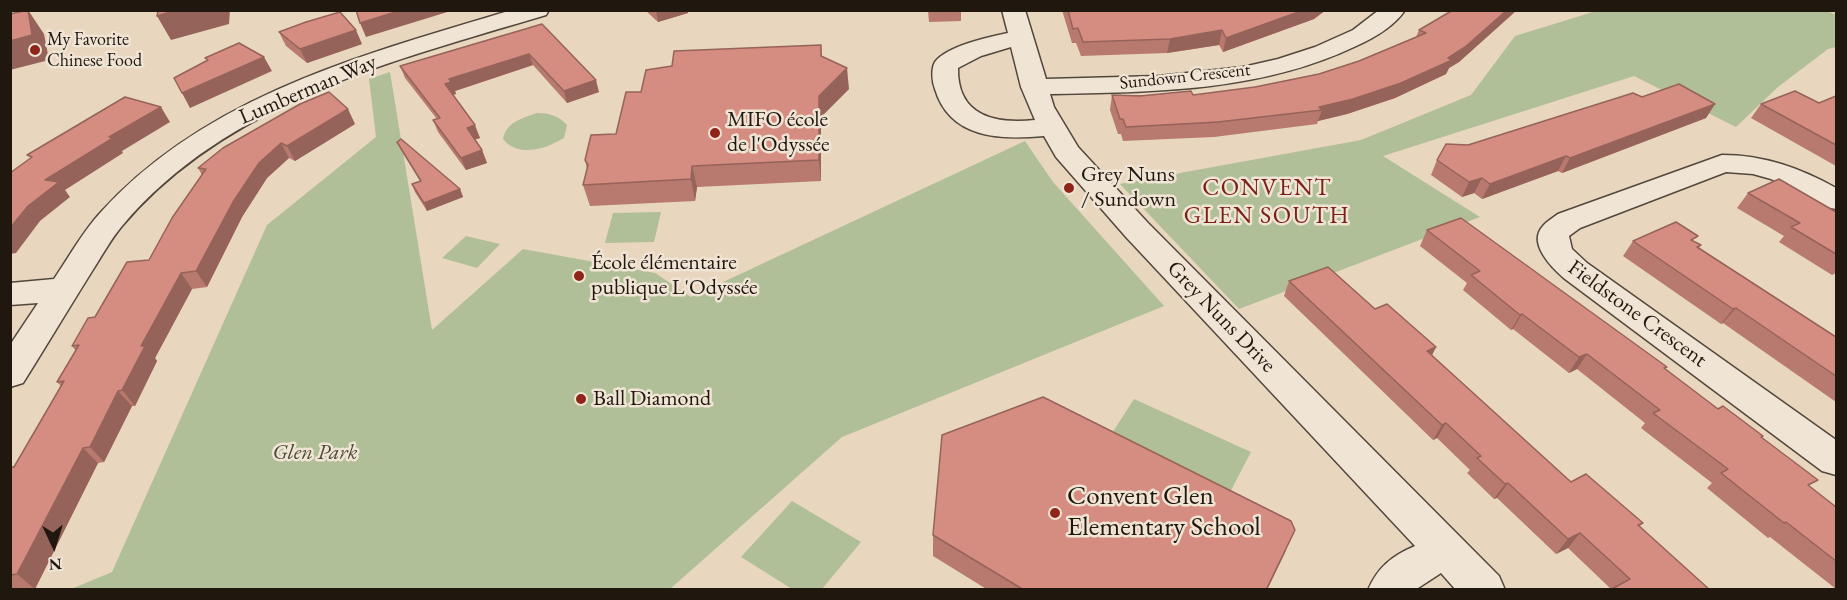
<!DOCTYPE html>
<meta charset="utf-8">
<style>
body{margin:0}
#map{position:relative;width:1847px;height:600px;overflow:hidden;background:#e8d6bf;font-family:"EB Garamond",serif}
canvas{display:block}
.frame{position:absolute;inset:0;border:12px solid #20170f;pointer-events:none}
.north{position:absolute;left:24px;top:516px;width:60px;height:60px;-webkit-text-stroke:4px #f0e4d5;paint-order:stroke;rotate:176deg;font-size:16px;font-weight:700;line-height:24px;text-align:center;color:#20170f}
.north::after{content:'';display:block;margin:auto;width:21px;height:27px;background:#20170f;clip-path:polygon(50% 0,100% 100%,50% 72%,0 100%)}
</style>
<div id="map">
<canvas width="1847" height="600"></canvas>
<div class="frame"></div>
<div class="north">N</div>
</div>
<script>
const g = document.querySelector('canvas').getContext('2d');
g.lineJoin = 'round';
function fillPath(path, color) {
  g.fillStyle = color;
  g.fill(path, 'evenodd');
}
function stroke(path, color, width, dash) {
  g.strokeStyle = color;
  g.lineWidth = width;
  g.lineCap = dash ? 'butt' : 'round';
  g.setLineDash(dash || []);
  g.stroke(path);
}
function label(font, color, halo, rows, align = 'center') {
  g.font = font + ' "EB Garamond",serif';
  g.lineWidth = 5;
  g.setLineDash([]);
  g.textBaseline = 'middle';
  g.strokeStyle = halo;
  g.fillStyle = color;
  for (const [text, x, y, turn = 0] of rows) {
    g.save();
    g.translate(x, y);
    g.rotate((+turn || 0) * Math.PI / 180);
    g.textAlign = isNaN(turn) ? turn : align;
    if (halo) g.strokeText(text, 0, 0);
    g.fillText(text, 0, 0);
    g.restore();
  }
}
fillPath(new Path2D(`
 M1825,10L1836,15V47L1828,49L1778,87L1736,127L1634,76L1383,156L1480,217L1239,309L1120,184L1361,140L1471,95L1515,36L1596,11Z
 M390,72L432,330L523,249L655,273L691,297L1025,141L1053,182L1164,306L842,437L670,589L69,590L112,572L267,225L376,137L369,79Z
 M537,113C550,113 559,116 567,125L564,138C546,149 518,158 503,139C506,122 523,118 537,113Z
 M661,212L654,242L605,243L613,213Z
 M466,236L500,244L477,268L442,258Z
 M1134,399L1251,452L1227,498L1107,441Z
 M792,501L861,542L822,589H792L741,557Z`), '#b0bf97');
const minor = new Path2D(`
 M512,10H549L546,15C396,60 227,101 122,226C111,239 103,254 94,268C70,306 47,345 23,383L10,387V345L38,303L10,305V283L54,279C69,257 83,231 101,212C207,95 365,54 512,10Z
 M1002,10H1025L1046,79L1159,76L1243,67L1278,59L1315,47L1353,30L1379,10H1405C1394,27 1372,39 1354,47C1259,92 1153,92 1050,94L1054,107L1078,147L1148,223L1499,576L1505,590H1456L1441,573L1415,590H1368C1378,567 1392,556 1415,546L1126,237L1056,157L1044,136C1001,140 950,139 935,89C932,81 931,69 935,62C947,46 989,37 1008,33ZM1011,47L1021,87L1035,120C996,124 957,117 958,68L981,56Z
 M1722,155C1764,155 1800,168 1836,188V209L1826,207L1771,179L1753,174L1726,172L1580,228L1569,236L1572,249L1587,263L1836,440V475L1822,471L1565,279C1552,268 1527,243 1543,226C1547,221 1553,218 1558,214Z`);
stroke(minor, '#52473b', 3);
fillPath(minor, '#f0e4d5');
fillPath(new Path2D(`
 M645,10H688V13L658,22Z
 M928,10H961V21L929,22Z
 M1062,10H1326L1314,19L1223,52L1219,45L1167,53L1081,56L1076,43H1072Z
 M1453,10H1517L1459,62L1449,68L1446,74L1395,98L1347,114L1318,121L1317,124L1214,137L1123,141L1121,134H1118L1110,110L1112,95H1193L1255,87L1319,74L1359,61L1416,37L1419,30Z
 M542,24L599,92L567,103L533,65L455,91L456,94L453,95L480,138L474,139L482,150L487,163L466,170L438,132L433,120L437,119L405,78L400,66Z
 M279,32L362,44L307,63L286,46Z
 M821,45L822,56L849,89L821,117V181L697,187L695,201L590,206L583,185L587,169L585,160L616,134L641,92Z
 M1836,96V166L1751,118L1761,104L1819,103Z
 M1642,97L1715,104L1706,118L1562,173L1558,171L1482,199L1474,193L1462,197L1431,175L1437,160L1468,145Z
 M355,124L295,161L289,158L267,178L242,217L207,287L192,289L155,358L157,361L135,406H132L104,462L98,463L35,589L10,590V467H14L61,386L57,382L76,351L72,346L95,317L149,260L202,175L198,168L223,148Z
 M397,142L460,189L463,197L427,211L415,192L412,184L420,181L401,150Z
 M1748,193L1836,212V273L1832,275L1779,242L1784,236L1737,208Z
 M1427,230L1667,367L1665,369L1718,409L1762,438L1810,487L1836,507V589L1770,537L1768,538L1707,488L1712,483L1641,428L1645,423L1577,369L1569,373L1513,329L1511,330L1463,290L1467,283L1420,246Z
 M1633,241L1695,242L1701,245L1699,248L1836,337V402L1723,323L1721,324L1623,256Z
 M1289,281L1375,309L1436,347L1432,355L1571,482L1643,523L1639,527L1710,590H1610L1611,589L1568,548L1556,554L1497,498L1494,499L1467,473L1470,470L1437,438L1433,440L1284,296Z
 M933,535L1286,551L1267,590H988L933,556Z`), '#b8796f');
fillPath(new Path2D(`
 M28,10L44,34L49,60L10,70V41Z
 M177,10H230L229,24L171,40L157,16Z
 M402,10H454L366,37L360,23Z
 M656,10H688V13L658,22Z
 M1304,10H1326L1314,19L1223,52L1226,38Z
 M1507,10H1517L1459,62L1449,68L1446,74L1395,98L1347,114L1318,121L1322,110L1319,107L1448,58Z
 M356,30L362,44L307,63L300,49Z
 M1222,30L1219,45L1167,53L1170,39Z
 M529,54L533,65L455,91L456,94L449,96L445,84L449,79Z
 M264,57L272,71L190,108L182,93Z
 M847,68L849,89L821,117V181L819,160V96Z
 M596,80L599,92L567,103L564,91Z
 M1715,104L1706,118L1562,173L1570,158Z
 M161,107L170,122L122,151L123,153L65,190L70,197L40,221L16,253L10,254V228L45,180L109,137Z
 M348,109L355,124L295,161L287,146Z
 M475,125L480,138L471,141L467,128Z
 M281,143L289,158L267,178L242,217L207,287L196,271L233,202L259,163Z
 M482,150L487,163L466,170L461,158Z
 M1566,156L1558,171L1482,199L1490,184Z
 M692,166L697,187L695,201L691,179Z
 M1482,178L1474,193L1462,197L1469,182Z
 M460,189L463,197L427,211L424,203Z
 M181,273L192,289L155,358L157,361L135,406L122,390L141,346Z
 M1736,308L1723,323L1721,324L1733,309Z
 M1522,314L1513,329L1511,330L1520,315Z
 M1436,347L1428,363L1427,351Z
 M1587,354L1577,369L1569,373L1579,357Z
 M118,391L132,406L104,462L90,447Z
 M1446,423L1437,438L1433,440L1442,425Z
 M83,448L98,463L35,589L17,574Z
 M1508,483L1497,498L1494,499L1505,484Z
 M1295,530L1267,590H1266Z
 M1580,533L1568,548L1556,554L1568,539Z`), '#96635a');
const building = new Path2D(`
 M28,10L32,35L10,41V14Z
 M158,10H177L157,16Z
 M356,10H402L360,23Z
 M1068,10H1304L1226,38L1222,30L1170,39L1083,42L1078,28L1073,29Z
 M1453,10H1507L1465,47L1448,58L1452,60L1401,83L1353,99L1319,107L1322,110L1218,122L1126,127L1123,119H1120L1112,95L1140,96L1191,91L1193,95L1255,87L1319,74L1359,61L1426,33L1419,30Z
 M340,12L356,30L300,49L279,32L306,22Z
 M542,24L596,80L564,91L529,54L449,79L451,82L445,84L475,125L467,128L482,150L461,158L433,120L440,118L400,66Z
 M239,43L264,57L182,93L174,78L208,60L205,58Z
 M821,45V56L847,68L819,96V160L692,166L691,179L583,185L588,165L585,160L591,135L616,134L626,92H641L646,70L672,66L674,51Z
 M1679,84L1715,104L1570,158L1566,156L1490,184L1482,178L1469,182L1437,160L1446,144L1468,145L1633,93L1642,97Z
 M1795,91L1819,103L1836,96V145L1761,104Z
 M329,92L348,109L287,146L281,143L259,163L233,202L196,271L181,273L141,346H145L122,390L118,391L90,447L83,448L17,574L10,575V467H14L64,381L57,382L79,345L72,346L88,318L95,317L127,262L149,260L172,218L206,169L198,168L223,148L300,104Z
 M125,97L161,107L109,137L113,138L45,180L59,182L28,206L10,228V173L32,157L27,155Z
 M401,139L460,189L424,203L412,184L421,181L397,142Z
 M1779,179L1836,212V254L1791,227L1800,223L1748,193Z
 M1461,218L1667,367L1664,368L1718,409L1723,406L1763,436L1761,437L1818,480L1808,485L1836,507V561L1786,522L1784,523L1721,473L1728,469L1653,413L1660,410L1587,354L1579,357L1522,314L1520,315L1471,275L1480,271L1427,230Z
 M1676,222L1698,236L1691,240L1701,245L1697,247L1836,337V376L1736,308L1733,309L1633,241Z
 M1328,267L1375,309L1387,304L1436,347L1427,351L1571,482L1586,474L1643,523L1638,525L1710,590H1610L1630,579L1580,533L1568,539L1508,483L1505,484L1477,458L1481,456L1446,423L1442,425L1289,281Z
 M1043,397L1291,521L1295,530L1266,590H1024L933,535L942,435Z`);
fillPath(building, '#d68d81');
stroke(building, '#96635a', 1.5);
for (const [x, y, r, color] of [
 [35,50,6,"#8f2418"],
 [715,133,6,"#8f2418"],
 [1069,188,6,"#8f2418"],
 [579,276,6,"#8f2418"],
 [581,399,6,"#8f2418"],
 [1055,513,6,"#8f2418"]
]) {
  const dot = new Path2D();
  dot.arc(x, y, r, 0, 2 * Math.PI);
  g.fillStyle = color;
  g.fill(dot);
  stroke(dot, '#f0e4d5', 2);
}
label('18px', '#20170f', '#f0e4d5', [
 ["My Favorite",47,40],
 ["Chinese Food",47,61]
], 'left');
label('18px', '#20170f', '#f0e4d5', [
 ["Sundown Crescent",1185,77,-6]
]);
label('22px', '#20170f', '#f0e4d5', [
 ["Lumberman Way",308,90,-23],
 ["Fieldstone Crescent",1637,314,36],
 ["Grey Nuns Drive",1221,317,46]
]);
label('22px', '#20170f', '#f0e4d5', [
 ["MIFO école",727,120],
 ["de l'Odyssée",727,145],
 ["Grey Nuns",1081,175],
 ["/ Sundown",1081,200],
 ["École élémentaire",591,263],
 ["publique L'Odyssée",591,288],
 ["Ball Diamond",593,399]
], 'left');
label('italic 22px', '#4b4938', '#f0e4d5', [
 ["Glen Park",315,453]
]);
g.letterSpacing = '1.5px';
label('24px', '#7a1f14', '#f0e4d5', [
 ["CONVENT",1267,188],
 ["GLEN SOUTH",1267,216]
]);
g.letterSpacing = '0px';
label('27px', '#20170f', '#f0e4d5', [
 ["Convent Glen",1067,497],
 ["Elementary School",1067,528]
], 'left');
</script>
